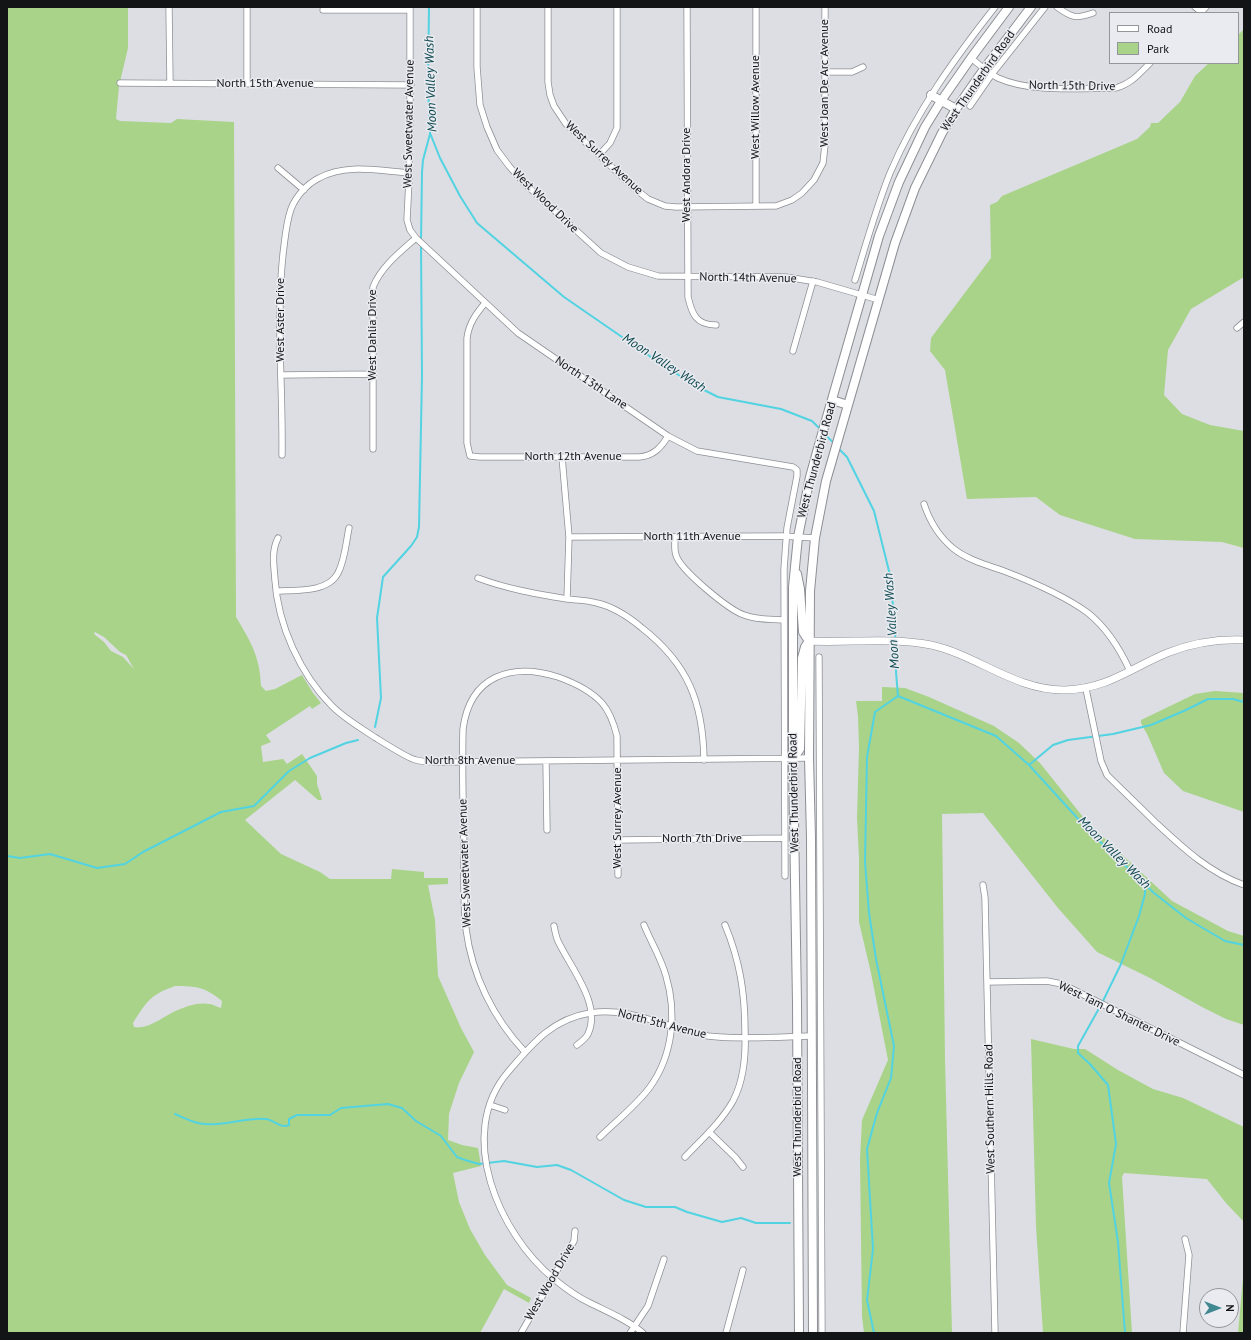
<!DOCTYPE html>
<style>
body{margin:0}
#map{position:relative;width:1251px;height:1340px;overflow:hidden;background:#dcdee3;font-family:"PT Sans",sans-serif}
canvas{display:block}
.frame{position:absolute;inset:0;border:8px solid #131416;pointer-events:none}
.legend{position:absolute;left:1109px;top:12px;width:130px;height:52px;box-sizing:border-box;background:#e9ebf1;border:1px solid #939599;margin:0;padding:5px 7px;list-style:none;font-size:12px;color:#131416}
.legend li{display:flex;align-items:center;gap:8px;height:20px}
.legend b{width:20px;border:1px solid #939599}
.north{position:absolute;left:1199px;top:1288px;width:40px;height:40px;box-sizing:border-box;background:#e9ebf1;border:1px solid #939599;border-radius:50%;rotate:90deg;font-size:11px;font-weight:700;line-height:16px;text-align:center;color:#131416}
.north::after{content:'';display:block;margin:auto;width:14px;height:18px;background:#428893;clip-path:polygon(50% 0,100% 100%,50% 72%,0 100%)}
</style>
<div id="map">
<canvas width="1251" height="1340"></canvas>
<div class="frame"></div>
<ul class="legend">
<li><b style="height:5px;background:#fff"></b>Road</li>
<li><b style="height:11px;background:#a9d389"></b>Park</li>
</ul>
<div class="north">N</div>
</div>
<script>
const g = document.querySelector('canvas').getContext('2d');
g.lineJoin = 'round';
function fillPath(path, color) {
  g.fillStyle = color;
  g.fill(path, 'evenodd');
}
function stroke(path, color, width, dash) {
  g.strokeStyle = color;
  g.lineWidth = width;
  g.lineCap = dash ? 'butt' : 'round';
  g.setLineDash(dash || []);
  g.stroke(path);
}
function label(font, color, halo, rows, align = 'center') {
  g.font = font + ' "PT Sans",sans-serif';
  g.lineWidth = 3;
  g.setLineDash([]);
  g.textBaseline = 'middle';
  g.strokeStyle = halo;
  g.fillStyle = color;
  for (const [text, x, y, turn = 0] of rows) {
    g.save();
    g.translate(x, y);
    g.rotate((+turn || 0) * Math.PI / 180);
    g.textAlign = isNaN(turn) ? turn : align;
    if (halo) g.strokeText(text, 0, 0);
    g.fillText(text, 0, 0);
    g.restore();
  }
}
fillPath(new Path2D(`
 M7,7H128V48L119,86L116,119L120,121L171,123L177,119L234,122L236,617C251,642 260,657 261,686L266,691L275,689L302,675L313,693L321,703L312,709L310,706L266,735L271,742L261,746L263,762L283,759L287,764L302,754L317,776V784L322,800H318L295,780L245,820L281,854L320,872L330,879H391L392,869L424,872V878H448V884L428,885L435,920L438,976L461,1028L474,1052L459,1083L449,1114L448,1140L462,1145L478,1148L481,1166L453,1173L459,1202L470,1229L485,1255L507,1285L531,1298L529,1303L504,1289L480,1333H7ZM95,632L104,637L120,652L126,655L134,669L123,657L111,651L104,642L94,634ZM175,986C196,986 205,987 222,1001L221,1008C217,1007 213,1004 209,1004C199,1002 187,1006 178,1010C164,1015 150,1030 134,1027L133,1023C147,1001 150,995 175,986Z
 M1244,29V277L1191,309L1168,350L1164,395L1182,414L1210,425L1244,431V548L1222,542L1135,539L1060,515L1036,497L967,499L945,370L930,351L931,338L991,258L990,205L997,202L1002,196L1137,139L1150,127L1151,123H1158L1180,102L1195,76L1209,63H1238V35Z
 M882,687L905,688L929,697L994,726L1019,743L1040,763L1087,822L1172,901L1228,931L1244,936V1025L1226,1019L1202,1007L1150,978L1097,952L1058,908L983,813L942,814L945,1059L952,1333H864L862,1316L860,1159L862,1120L888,1060L871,973L859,922V859L857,818L859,747L858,716L856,701H882Z
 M1215,691L1244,693V812L1183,791L1164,773L1148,736L1141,723V720L1195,694Z
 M1031,1039L1074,1049H1085L1118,1070L1153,1089L1183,1098L1244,1127V1222L1226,1203L1207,1179L1124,1173L1122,1177L1132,1333H1043L1036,1226Z
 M1244,1267V1333H1238Z`), '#a9d389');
stroke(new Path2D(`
 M429,7L428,85L430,133L440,158L460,196L477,223L564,297L664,366L698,387L718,397L781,409L812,421L821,430
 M421,241L422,172L423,160L430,134
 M824,434L834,443
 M838,448L847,457L874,511L890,575L895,627L896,672L898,696L996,736L1029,765L1091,833L1154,893L1186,918L1225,941L1244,945
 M375,727L381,698L377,618L383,577L411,546L417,537L419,527L422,376L421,245
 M1029,765L1053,745L1068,740L1113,734L1151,725L1186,710L1208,699H1233L1244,702
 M7,856L20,858L50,854L97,868L125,864L143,852L221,812L254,806L289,771L310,758L346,743L358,740
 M175,1114C182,1117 190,1121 198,1123C220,1128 244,1117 266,1119C274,1120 281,1129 289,1125V1119L297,1115H330L341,1108L388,1104L402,1108L416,1121L441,1136L457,1157L465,1160L479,1164L504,1161L537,1167L557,1165L571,1170L624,1200L646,1207H675L687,1212L722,1222L741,1218L756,1223H790
 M874,1333L867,1300L873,1249L867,1149L877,1113L891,1078L894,1046L876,959L869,913L865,862L867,757L875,712L898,696
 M1125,1333L1118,1242L1109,1183L1116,1144L1108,1085L1090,1064L1078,1053V1046L1102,1003L1121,964L1139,916L1145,894V885`), '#52d3e1', 2);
const minor = new Path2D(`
 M169,7L170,83
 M247,7V84
 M410,7V117L409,180L407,220L410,230L416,238L518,333L668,436L697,451L793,467L797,470V476L787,528L784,569L785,876
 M477,7V67L480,105L487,127L497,150L509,166L524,183L601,253L628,267L658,276L786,277L817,282L879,300
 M548,7V82L550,95L554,106L566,124L633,187L648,199L665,206L676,207L768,206H776L792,200L802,193L814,180L823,163L825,145V7
 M687,7L688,297C692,314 696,325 716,325
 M756,7V206
 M1057,7C1072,18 1076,19 1093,13
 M1195,7L1201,12
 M323,10H410
 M1200,13L1206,7
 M971,58C980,65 988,73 998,78C1031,93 1080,88 1116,88C1132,83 1139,74 1150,63
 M825,72H852L863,67
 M120,83L411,85
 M970,106L992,74L1045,7
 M599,155L610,143L617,128V7
 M278,168L304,190
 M855,280C866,244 876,208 890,173C916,112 954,59 995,7
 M485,303C476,314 469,323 467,338V443L470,456L480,457H639C653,456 661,448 668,436
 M1237,328L1244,322
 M793,351L813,281
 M281,375L373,374
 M373,449V287C381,267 400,252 416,238
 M282,455C283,388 276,320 283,254C285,239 286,223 291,209C296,196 307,184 319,178C346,163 380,171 409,173
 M562,457L569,537L567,599C577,600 588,600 597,603C614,607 629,617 642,628C688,664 703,702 704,760
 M924,504C930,522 939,537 954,549C968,560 987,565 1004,571C1030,581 1065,596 1088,613C1108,629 1120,649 1130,671
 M569,537L782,536L815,538
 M675,537C675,543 674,550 676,555C680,570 729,610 744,615C756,620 771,619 783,620
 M278,538C271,552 274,565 275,580C278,625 300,674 332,706C345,719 361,728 376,738C384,743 409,759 416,760C423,762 430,762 437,762L809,758
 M478,578C507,589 537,594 567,599
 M276,591C295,590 328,593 338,573C345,560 346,542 349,528
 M819,657L822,1333
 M1086,689L1101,761L1107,775C1123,791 1139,806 1155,822C1182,847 1208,872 1244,885
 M546,761L547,830
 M618,840L785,838
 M983,885L985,898L995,1333
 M554,926C555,931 556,937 558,941C570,967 602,1004 588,1034C586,1038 581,1042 577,1045
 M987,982L1047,981L1062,984L1244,1075
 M525,1052C493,1018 472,975 466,929C463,902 464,874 464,847C463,808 462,768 463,729C470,676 511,662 558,677C575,683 590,690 602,703C610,712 614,724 617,736L618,875
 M490,1105L505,1110
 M709,1132L735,1157L743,1167
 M600,1137C616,1121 636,1106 650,1087C673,1055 677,1013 666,976C661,958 651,942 644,925
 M685,1157C702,1139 721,1122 733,1101C744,1080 746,1056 745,1032C745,993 740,961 725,925
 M521,1333L574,1241L575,1231
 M630,1333L648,1306L664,1259
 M643,1333C628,1320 608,1312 590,1303C577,1297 565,1288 554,1279C499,1234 455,1134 508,1072C532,1044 552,1019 590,1013C631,1006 668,1029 708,1036C739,1040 779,1037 811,1036
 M726,1333L743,1270
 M1183,1333L1189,1255L1185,1239`);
const tertiary = new Path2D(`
 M809,641C849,643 892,637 931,645C977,655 1016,691 1065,690C1107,689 1131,668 1167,653C1192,643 1217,639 1244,640`);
const secondary = new Path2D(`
 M931,95L956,109
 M832,400L848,405
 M793,759L800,749L802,658L805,647L809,641L803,632L800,589L797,574
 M799,1333L797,1003L793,759V587L798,537L810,477L820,441L879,236L899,182L925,127L941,101L971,58L1009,7
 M813,1333L811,838L809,758L810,591L815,538L826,481L895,243L915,188L942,133L956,109L984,69L1031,7`);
stroke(minor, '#8d8f94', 7);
stroke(tertiary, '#8d8f94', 8);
stroke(secondary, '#8d8f94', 10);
stroke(minor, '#fff', 5.5);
stroke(tertiary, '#fff', 7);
stroke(secondary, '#fff', 8);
label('12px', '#131416', '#e9ebf1', [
 ["West Thunderbird Road",978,81,-55],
 ["West Joan De Arc Avenue",825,83,-90],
 ["North 15th Avenue",265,84],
 ["North 15th Drive",1072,86,1],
 ["West Willow Avenue",756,107,-90],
 ["West Sweetwater Avenue",409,124,-89],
 ["West Surrey Avenue",604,158,43],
 ["West Andora Drive",687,175,-90],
 ["West Wood Drive",545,201,44],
 ["North 14th Avenue",748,278,1],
 ["West Aster Drive",281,320,-90],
 ["West Dahlia Drive",373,335,-90],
 ["North 13th Lane",591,383,34],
 ["North 12th Avenue",573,457],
 ["West Thunderbird Road",817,460,-75],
 ["North 11th Avenue",692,537],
 ["North 8th Avenue",470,761],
 ["West Thunderbird Road",794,793,-91],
 ["West Surrey Avenue",618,818,-90],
 ["North 7th Drive",702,839],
 ["West Sweetwater Avenue",465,863,-92],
 ["West Tam O Shanter Drive",1119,1014,26],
 ["North 5th Avenue",662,1024,14],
 ["West Southern Hills Road",990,1109,-91],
 ["West Thunderbird Road",798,1117,-90],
 ["West Wood Drive",550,1282,-60]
]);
label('italic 13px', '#0d484e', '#e9ebf1', [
 ["Moon Valley Wash",431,84,-92],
 ["Moon Valley Wash",664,363,33],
 ["Moon Valley Wash",892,621,-94],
 ["Moon Valley Wash",1114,853,45]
]);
</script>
